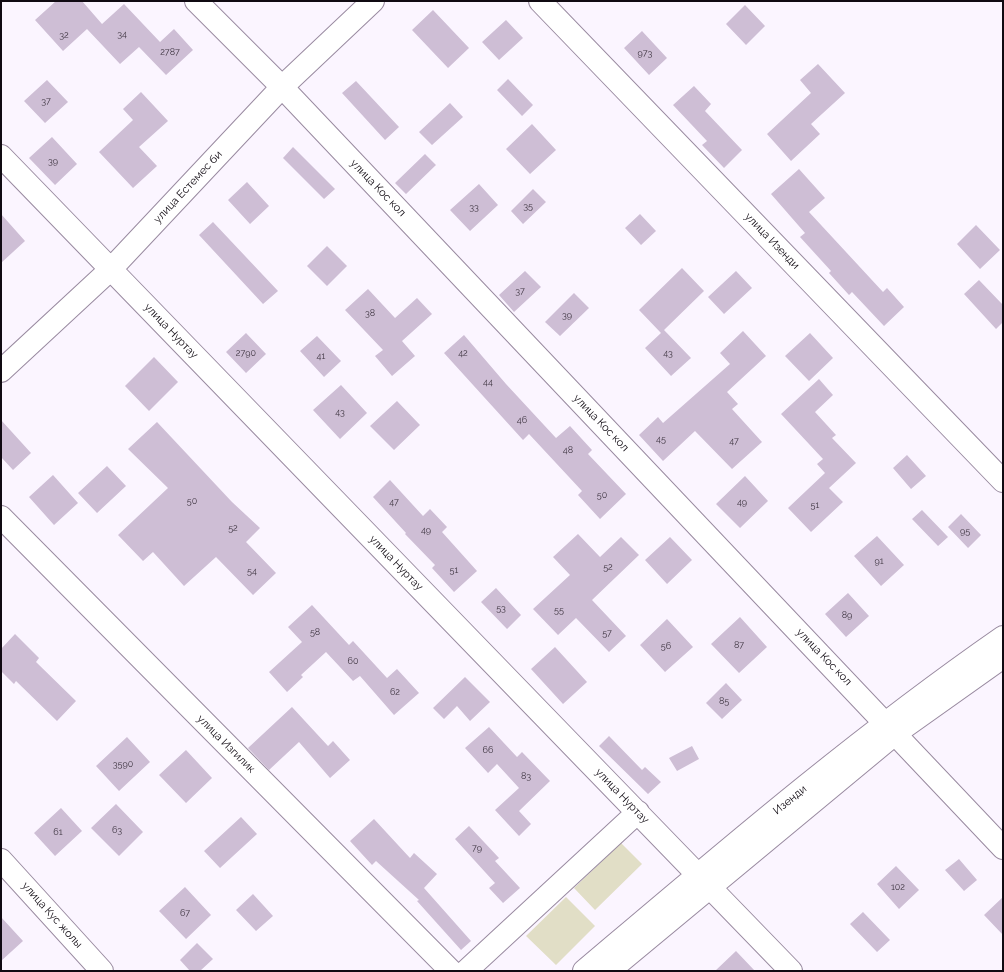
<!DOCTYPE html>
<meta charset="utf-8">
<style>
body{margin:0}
#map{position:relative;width:1004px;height:972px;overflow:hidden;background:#fbf5ff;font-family:Raleway,sans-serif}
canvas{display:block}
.frame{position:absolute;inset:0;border:2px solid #100a12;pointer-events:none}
</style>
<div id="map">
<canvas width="1004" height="972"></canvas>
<div class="frame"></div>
</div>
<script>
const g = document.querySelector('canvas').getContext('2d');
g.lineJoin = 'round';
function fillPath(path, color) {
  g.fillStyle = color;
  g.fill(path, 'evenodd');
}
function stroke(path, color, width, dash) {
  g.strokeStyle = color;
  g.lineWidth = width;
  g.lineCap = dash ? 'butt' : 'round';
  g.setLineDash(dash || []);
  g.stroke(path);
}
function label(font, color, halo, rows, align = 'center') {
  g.font = font + ' Raleway,sans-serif';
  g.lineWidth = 3;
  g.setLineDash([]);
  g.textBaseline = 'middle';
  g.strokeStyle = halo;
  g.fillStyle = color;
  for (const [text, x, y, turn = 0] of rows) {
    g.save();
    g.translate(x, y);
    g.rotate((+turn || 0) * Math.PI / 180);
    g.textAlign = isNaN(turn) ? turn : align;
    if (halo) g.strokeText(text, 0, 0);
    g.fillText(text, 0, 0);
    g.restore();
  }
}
fillPath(new Path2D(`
 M621,843L642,864L595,910L574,888Z
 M566,897L595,926L556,965L526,936Z`), '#e1dec6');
fillPath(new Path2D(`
 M56,1H82L102,24L124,4L160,42L174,29L193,50L166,75L139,47L120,64L87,29L63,51L35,20Z
 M745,5L765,26L746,45L726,24Z
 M433,10L469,48L448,68L412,30Z
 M506,20L523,38L499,60L482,42Z
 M642,31L667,58L649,75L624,48Z
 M818,64L845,93L811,124L820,134L791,161L767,134L811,93L800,80Z
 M508,79L533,105L522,116L497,90Z
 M47,80L68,102L45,123L24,101Z
 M356,81L399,127L385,140L342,93Z
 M694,86L711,104L705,111L742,150L724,168L702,145L707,141L673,105Z
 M141,92L168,121L139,147L157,166L133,188L99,152L133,120L123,109Z
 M450,103L463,117L432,145L419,132Z
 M532,124L556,150L530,174L506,149Z
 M52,137L77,164L55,185L29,158Z
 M293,147L335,189L324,199L283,158Z
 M425,154L436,165L406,194L395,183Z
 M799,169L825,198L809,212L883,292L887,288L904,307L884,326L852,292L849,295L829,273L831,271L800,237L805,233L771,194Z
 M247,182L269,206L250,224L228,200Z
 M479,184L498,205L470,231L450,210Z
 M533,189L546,202L523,224L511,211Z
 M1,214L25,241L1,263Z
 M640,214L656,231L641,245L625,228Z
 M213,222L278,291L263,304L199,235Z
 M976,225L1000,250L980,269L957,244Z
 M327,246L347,266L327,286L307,266Z
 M682,268L704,291L664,330L691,358L671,376L645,348L661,333L639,310Z
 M525,271L541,287L514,312L499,295Z
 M736,271L752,288L724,314L708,297Z
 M979,280L1003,305V322L996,329L964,294Z
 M368,289L395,318L417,298L432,314L402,341L415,356L392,376L375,356L383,350L345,310Z
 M574,293L589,308L560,336L545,322Z
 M743,331L766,356L727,392L738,404L732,409L762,442L732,469L695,431L663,461L639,435L658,417L663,423L730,364L720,353Z
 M246,333L266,354L246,373L226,352Z
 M810,333L833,358L809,381L785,356Z
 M464,335L506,384L556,438L570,426L592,450L588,454L626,494L600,519L578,495L582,491L529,434L523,440L444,353Z
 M317,336L341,361L324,377L300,351Z
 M154,357L178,382L149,411L125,386Z
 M819,379L833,395L815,412L836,435L832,438L856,463L829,488L843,502L811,532L788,508L825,473L817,464L823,459L781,414Z
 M341,385L367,413L340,439L313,410Z
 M397,401L420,425L394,450L370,426Z
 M1,420L31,453L13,470L1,457Z
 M157,422L232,502L260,528L246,542L276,573L253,595L216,557L184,586L153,552L143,561L118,535L168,488L128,449Z
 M907,455L926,476L911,489L893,468Z
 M107,466L126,486L97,513L78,493Z
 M53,475L78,503L54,525L29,497Z
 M745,476L768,501L740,528L716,504Z
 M390,480L423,516L430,509L447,527L442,532L477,571L454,592L432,568L435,565L405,534L406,533L373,497Z
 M922,510L948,537L938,546L912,519Z
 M961,514L981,535L968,548L948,527Z
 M578,534L600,557L621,537L639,555L592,600L626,636L609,652L576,618L558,635L533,609L570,575L553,557Z
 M877,536L904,565L881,586L854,556Z
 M670,537L692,560L667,584L645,560Z
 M496,588L521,615L507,629L481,602Z
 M848,593L869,616L846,637L825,614Z
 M312,605L349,645L353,641L387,678L397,669L419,693L394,715L360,676L353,681L326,652L301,675L303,677L287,692L269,672L302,642L288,627Z
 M740,617L767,647L739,673L711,644Z
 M667,619L693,647L665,672L640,645Z
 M15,634L39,658L36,662L76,701L57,721L16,681L14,684L1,671V649Z
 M555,647L587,682L563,704L531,669Z
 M465,677L490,702L470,721L457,706L444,719L433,708Z
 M726,683L742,700L722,719L706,703Z
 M292,707L328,746L333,741L350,760L330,778L299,742L269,770L248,748Z
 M489,727L517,757L522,752L550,781L519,811L531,824L519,836L495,810L519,788L497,764L488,773L465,748Z
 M609,736L642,770L645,767L661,782L648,794L599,746Z
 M127,737L150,762L119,791L96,766Z
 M692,746L699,759L677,771L669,758Z
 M186,750L212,778L186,803L159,775Z
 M116,804L143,832L119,856L91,828Z
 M61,808L82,831L55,856L34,833Z
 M241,817L257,834L220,868L204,851Z
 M374,819L410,858L414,853L437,874L424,888L471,941L461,950L417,901L419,900L376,861L372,865L350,841Z
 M469,826L499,858L495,861L520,888L503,903L489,888L495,883L455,839Z
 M959,859L977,880L964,891L945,870Z
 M896,866L919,890L899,909L877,884Z
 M185,887L211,915L186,939L159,911Z
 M253,894L273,916L256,931L236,910Z
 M1003,897V935L984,915Z
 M863,912L890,940L877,952L850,924Z
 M1,917L23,941L1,961Z
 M197,943L213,959L200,971H190L180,960Z
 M736,951L755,971H715Z`), '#cebed5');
const minor = new Path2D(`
 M196,1L282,87L1003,848
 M540,1L1003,481
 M1,156L791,971
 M1,371L111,269L282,87L373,1
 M1,517L451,971
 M1,860L102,971
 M466,971L638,812
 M584,971C720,856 856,739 1003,637
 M609,971L896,733L1003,657`);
stroke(minor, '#998aa0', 24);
stroke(minor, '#fff', 22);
label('9px', '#403743', null, [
 ["34",122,34],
 ["32",64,35],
 ["2787",170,52],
 ["973",645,53],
 ["37",46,101],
 ["39",53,161],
 ["35",528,206],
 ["33",474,207],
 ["37",520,291],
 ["38",370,313],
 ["39",567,315],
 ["2790",246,353],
 ["42",463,353],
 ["43",668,353],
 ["41",321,356],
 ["44",488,382],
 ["43",340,412],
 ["46",522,420],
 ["45",661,439],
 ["47",734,441],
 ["48",568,450],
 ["50",602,495],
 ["50",192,501],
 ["47",394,502],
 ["49",742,502],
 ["51",815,505],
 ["52",233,528],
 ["49",426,530],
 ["95",965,531],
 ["91",879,561],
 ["52",608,567],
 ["51",454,570],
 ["54",252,571],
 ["53",501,608],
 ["55",559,610],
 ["89",847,615],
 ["58",315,632],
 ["57",607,633],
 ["87",739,645],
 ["56",666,646],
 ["60",353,661],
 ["62",395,692],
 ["85",724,701],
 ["66",488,750],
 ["3590",123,764],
 ["83",526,776],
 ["63",117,830],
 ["61",58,832],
 ["79",477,848],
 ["102",898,887],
 ["67",185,913]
]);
label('11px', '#100a12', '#fff', [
 ["улица Естемес би",188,187,-47],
 ["улица Кос кол",378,188,46],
 ["улица Изенди",772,241,46],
 ["улица Нуртау",171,331,46],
 ["улица Кос кол",601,423,46],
 ["улица Нуртау",396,563,46],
 ["улица Кос кол",824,657,46],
 ["улица Изгилик",226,744,45],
 ["улица Нуртау",622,796,46],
 ["Изенди",790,800,-39],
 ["улица Кус жолы",52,915,48]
]);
</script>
